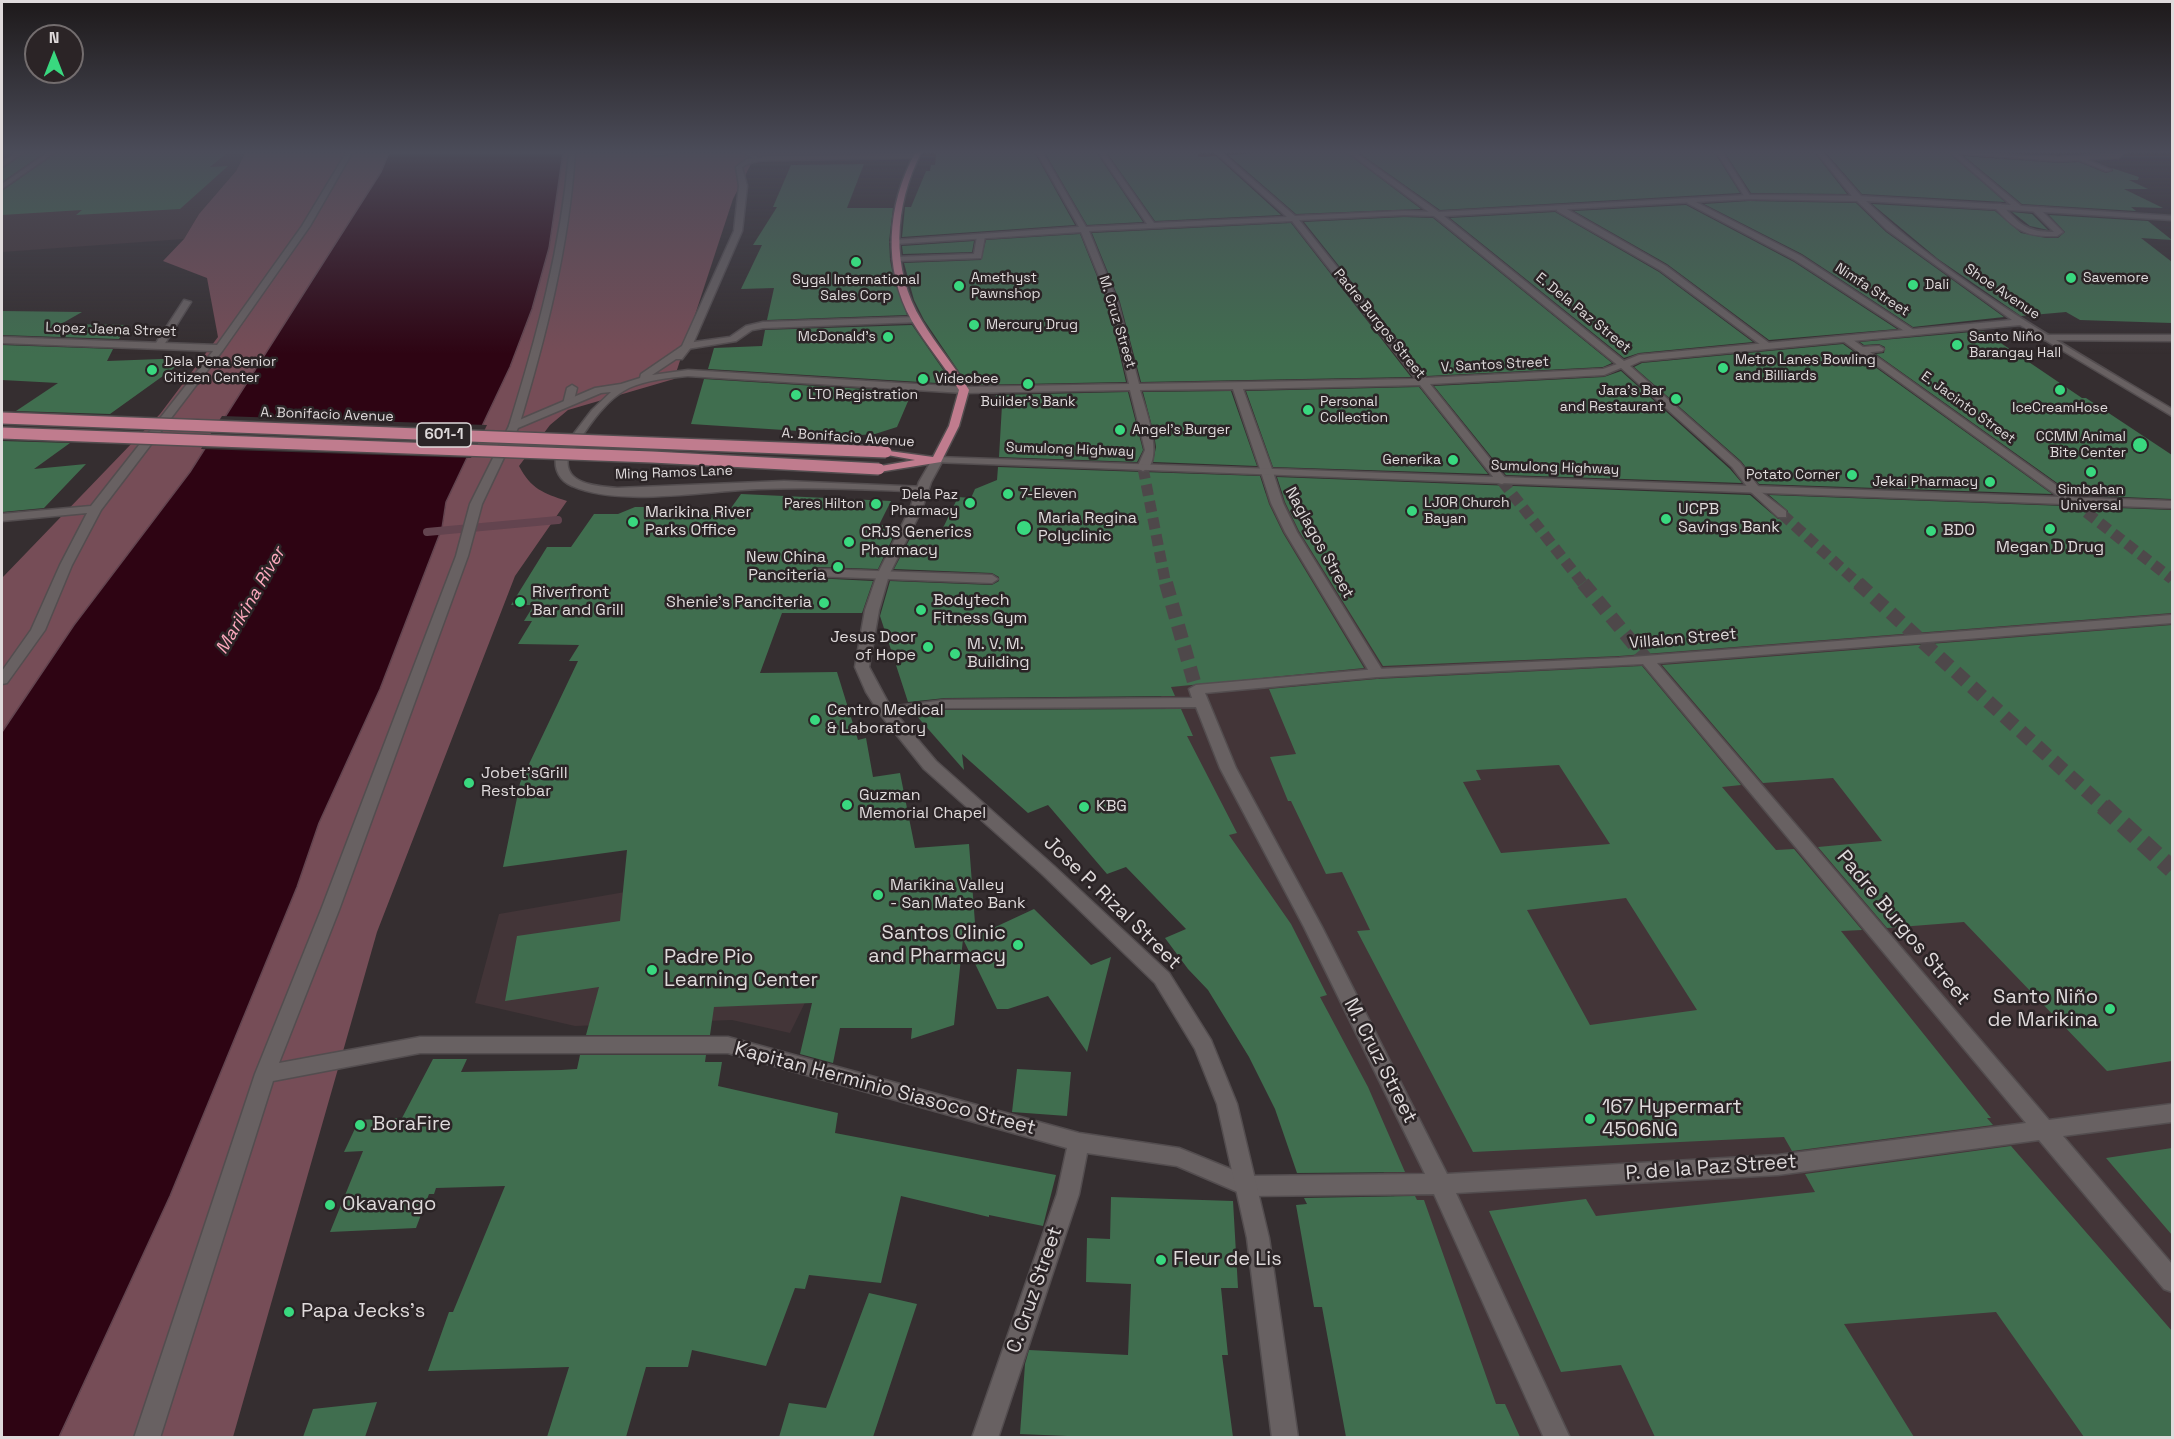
<!DOCTYPE html>
<meta charset="utf-8">
<style>
body{margin:0}
#map{position:relative;width:2174px;height:1439px;overflow:hidden;background:#352e30;font-family:"Space Grotesk",sans-serif}
canvas{display:block}
.frame{position:absolute;inset:0;border:3px solid #dfdadb;pointer-events:none}
.north{position:absolute;left:24px;top:24px;width:60px;height:60px;box-sizing:border-box;background:#2b2426;border:2px solid #736d6e;border-radius:50%;rotate:0deg;font-size:16px;font-weight:700;line-height:24px;text-align:center;color:#dfdadb}
.north::after{content:'';display:block;margin:auto;width:21px;height:27px;background:#39d87f;clip-path:polygon(50% 0,100% 100%,50% 72%,0 100%)}
</style>
<div id="map">
<canvas width="2174" height="1439"></canvas>
<div class="frame"></div>
<div class="north">N</div>
</div>
<script>
const g = document.querySelector('canvas').getContext('2d');
g.lineJoin = 'round';
function fillPath(path, color) {
  g.fillStyle = color;
  g.fill(path, 'evenodd');
}
function stroke(path, color, width, dash) {
  g.strokeStyle = color;
  g.lineWidth = width;
  g.lineCap = dash ? 'butt' : 'round';
  g.setLineDash(dash || []);
  g.stroke(path);
}
function label(font, color, halo, rows, align = 'center') {
  g.font = font + ' "Space Grotesk",sans-serif';
  g.lineWidth = 5;
  g.setLineDash([]);
  g.textBaseline = 'middle';
  g.strokeStyle = halo;
  g.fillStyle = color;
  for (const [text, x, y, turn = 0] of rows) {
    g.save();
    g.translate(x, y);
    g.rotate((+turn || 0) * Math.PI / 180);
    g.textAlign = isNaN(turn) ? turn : align;
    if (halo) g.strokeText(text, 0, 0);
    g.fillText(text, 0, 0);
    g.restore();
  }
}
fillPath(new Path2D(`
 M2,153H245L236,171L199,214L184,239L2,252Z
 M1258,493L2172,529V1437H1475L1391,1187L1188,769L1136,628Z
 M831,856L838,936L790,1033L732,1020L575,1026L475,1003L499,914Z`), '#433538');
fillPath(new Path2D(`
 M245,153H389L381,172L190,472L74,625L2,732V578L160,414L218,337L207,278L163,261L184,239L199,214L236,171Z
 M563,153H869L854,160L749,162L751,164L733,199L674,379L568,410L550,425L519,466C531,489 543,493 567,501L515,576L377,932L233,1437L59,1438L170,1196L297,887L319,823L380,689L442,528L446,502L510,367L532,309L549,248Z`), '#764d57');
const water = new Path2D(`
 M389,153H563L549,248L532,309L510,367L446,502L442,528L380,689L319,823L297,887L170,1196L59,1437L2,1438V732L74,625L190,472L381,172Z`);
fillPath(water, '#2e0413');
stroke(water, '#63444f', 1.5);
fillPath(new Path2D(`
 M222,416L487,425L471,458L201,449Z`), '#352e30');
stroke(new Path2D(`
 M427,532L558,520`), '#63444f', 8);
fillPath(new Path2D(`
 M25,153H44L2,182V169Z
 M56,153H227L210,167L228,166L180,209L76,215L82,210L2,215V191Z
 M936,153H1035L1075,225L902,237L905,207H911L926,171H930L931,165H935Z
 M1045,153H1097L1143,222L1087,225Z
 M1107,153H1198V157L1216,156L1281,215L1155,221Z
 M1260,153H1347L1421,209L1296,214L1228,155Z
 M1359,153H1715L1740,193L1440,210Z
 M1725,153H1815L1847,194L1751,193Z
 M1826,153H1949L2005,202L1862,194Z
 M1964,156L2059,163L2079,162L2106,173L2113,171L2112,168L2139,177L2138,180H2129L2148,189H2124L2163,208L2131,207L2136,211L2022,204Z
 M864,164L847,208H893L889,241L890,260L894,280L907,315L767,320L774,288L741,289L762,245H753L777,207H773L791,165Z
 M1749,201L1856,203L1886,232L2004,317L1913,327L1802,254L1704,204Z
 M1872,204L1995,211L2021,233L2046,238H2058L2065,232L2049,215L2148,221L2172,240L2141,238L2172,262V323L2080,320L2066,312L2021,316L1938,259Z
 M1686,205L1794,262L1897,329L1769,340L1667,264L1574,211Z
 M1555,212L1659,272L1753,342L1639,353L1624,358L1450,218Z
 M2012,212L2032,214L2048,230L2030,226Z
 M1404,217L1433,218L1612,363L1603,367L1427,376L1304,222Z
 M1291,223L1411,377L1141,382L1120,302L1092,233Z
 M1080,234L1108,304L1126,382L968,385L924,320L914,300L904,263L981,260L986,240Z
 M974,241L972,252L903,254L902,246Z
 M2,311L82,312L61,324L127,325L119,339L2,335Z
 M912,325L953,384L708,369L714,348L762,346L765,330Z
 M1983,331L2082,398H2086L2172,455V499L2074,495L1876,354L1884,353L1885,347L1879,344L1864,345L1860,342Z
 M1843,344L2052,494L1759,484L1741,461L1634,367L1642,363Z
 M2,345L113,349L107,361L188,358L110,414L16,411L58,383L2,380Z
 M1621,371L1730,469L1742,483L1506,475L1434,386L1604,377Z
 M704,379L912,392L897,427L875,434L861,435L691,424Z
 M1419,387L1488,474L1273,467L1246,391Z
 M1231,391L1257,466L1153,462L1156,447L1154,434L1143,392Z
 M1128,392L1143,450L1137,462L999,457L1002,405H994L996,395Z
 M2,441L70,443L34,469L86,464L44,508L2,512Z
 M998,467L1260,476L1269,504L1283,533L1364,668L1171,687L1175,696L945,698L908,702L880,616L890,581L992,585L999,581V577L992,573L894,569L915,529L941,532L958,497L971,498L975,489L997,480Z
 M1277,477L1750,495L1778,519H1788V511L1769,495L2172,510V613L1619,656L1383,666L1299,531L1285,502Z
 M741,494L891,501L879,525L898,527L878,569L818,567L810,572L813,578L873,581L862,613H782L760,673L837,672L858,740L866,738L873,777L900,773L915,848L969,844L976,936L1034,909L1091,965L1111,957L1087,1052L1048,996L1008,1009H997L963,939L954,1025L911,1039L912,1028H840L833,1063L800,1054L812,1003L714,1007L710,1035H586L599,987L505,1001L517,936L620,921L627,850L503,867L520,783L578,661H569L579,645L518,644L532,621H524L534,605H511L547,547H571L594,514H618L635,507H648L663,514L726,515Z
 M2172,625V1061L2107,1071L1964,922L1887,928L1818,847L1882,841L1833,778L1763,783L1662,665Z
 M1642,666L1741,785L1722,787L1776,850L1794,849L1862,930L1841,931L1991,1118H1987L1993,1125L1792,1151L1784,1137L1473,1152L1357,931L1370,930L1342,872L1326,874L1291,801H1288L1270,757L1296,754L1269,689L1377,679ZM1559,765L1610,844L1501,853L1463,782L1481,780L1476,770ZM1626,898L1697,1010L1590,1025L1527,910Z
 M1181,709L1193,736H1187L1237,833L1229,835L1291,924L1327,995L1320,997L1368,1087L1405,1172L1297,1173L1275,1109L1249,1057L1208,990L1188,969L1165,938L1186,929L1126,867L1107,874L1048,805L1028,813L962,754L964,770L915,714L945,710Z
 M580,1055H706L705,1062H722L718,1086L838,1113L835,1133L1056,1175L1043,1226L989,1215V1217L901,1196L881,1283L809,1275L805,1289L795,1288L766,1366L692,1350L688,1367H646L626,1437H547L569,1367L428,1371L449,1312H453L505,1186L436,1188L434,1194H429L416,1228L330,1232L363,1151L344,1152L359,1120L402,1118L433,1059H467L461,1072L561,1070L577,1069Z
 M1017,1069L1071,1072L1067,1116L1012,1112Z
 M2011,1146L2172,1331V1437H2084L1996,1312L1844,1324L1914,1437H1655L1621,1365L1561,1372L1489,1211L1586,1199L1596,1216L1815,1192L1805,1174Z
 M2172,1148V1235L2106,1158Z
 M1415,1196L1417,1200H1424L1496,1404H1505L1520,1437H1346L1322,1307H1314L1296,1205L1307,1204L1304,1198Z
 M1111,1197L1233,1201L1238,1288H1221L1228,1355H1222L1233,1437H1091L1020,1434L1025,1364L1029,1350L1128,1355L1131,1284L1086,1282L1087,1238L1110,1239Z
 M869,1293L917,1304L873,1437H779L789,1403L826,1408Z
 M377,1402L365,1437H303L313,1409Z`), '#406e4f');
stroke(new Path2D(`
 M1143,468L1166,585
 M1502,481L1584,585
 M2073,502L2172,579
 M1782,514L1860,585`), '#4e484a', 11, [11, 6]);
stroke(new Path2D(`
 M1166,583L1196,689
 M1583,583L1646,659
 M1858,583L2105,808`), '#4e484a', 14, [14, 8]);
stroke(new Path2D(`
 M2103,806L2172,869`), '#4e484a', 18, [18, 9]);
const service = new Path2D(`
 M16,153H23L2,167V162Z
 M47,153H54L2,189V184Z
 M654,153H673L656,156L653,154Z
 M744,153H751L761,159L756,160Z
 M2079,158H2083L2111,170L2106,171L2079,160Z
 M1995,204H2001C2019,224 2026,232 2054,232L2031,209L2038,207L2063,232L2057,236C2025,237 2017,231 1995,208Z
 M981,234L985,236L981,258L896,261L892,259L896,257L974,254L977,236Z
 M184,300L191,302L162,348H156L154,346Z
 M916,317L919,318V322L763,328L752,330L736,341L687,349L682,346L687,343L730,337L746,326L763,322Z
 M1879,346L1884,349L1882,351L1862,353L1857,350L1862,347Z
 M572,385L577,388L573,404L564,406L563,404L567,388Z
 M818,569L992,575L998,579L992,583L813,576L812,573Z`);
const pedestrian = new Path2D(`
 M569,153H575C569,247 546,336 519,426L514,429L509,426C537,336 561,247 569,153Z
 M505,441L571,442L576,445L571,448L501,446V442Z
 M1267,469L1273,472L1283,503L1297,532L1384,673L1382,676L1377,677L1370,673L1285,532L1271,503L1261,472Z`);
const minor = new Path2D(`
 M346,153H352L310,226L223,350L101,510L72,565L45,630L7,683L2,684V671L31,630L60,565L87,513L2,521V514L91,506L213,351L2,343V337L217,345L302,226Z
 M1037,153H1043L1086,227L1147,224L1099,153H1105L1154,223L1287,217L1216,153H1222L1295,216L1404,211L1440,212V216H1437L1404,215L1299,220L1426,378L1603,369L1623,362L1628,365L1604,375L1430,384L1506,479L1508,481L1502,484L1498,483L1420,385L1243,389L1273,472L1267,475L1261,472L1233,389L1140,390C1145,408 1166,463 1143,471L1137,468L1145,450L1130,390L964,393L688,376C668,378 647,380 629,388C602,401 584,434 568,457C563,485 597,486 617,488L784,481L926,487V491L922,492C867,489 813,487 758,489C706,491 619,507 572,486C560,481 554,470 556,457L592,410L611,392L601,393L518,428L482,504L468,556L339,910L279,1063L420,1037H728L1079,1133L1179,1148L1248,1176L1425,1174L1304,927L1220,768L1196,707L945,708L885,716L880,714L878,711L880,708L945,700L1192,698L1189,689L1196,685L1377,669L1619,658L2172,615V623L1657,663L2049,1120L2172,1104V1122L2063,1136L2172,1264V1292L2164,1289L2039,1140L1778,1175L1456,1193L1570,1438H1544L1434,1194L1247,1196L1177,1166L1087,1153L1079,1194L998,1438H972L1057,1194L1067,1148L728,1053H420L273,1081L160,1438H134L255,1074L321,910L456,556L470,504L510,424L595,388L621,384L640,378L641,374L682,346L734,231L739,186L736,167L747,159L771,156L916,154L919,156L916,158L771,160C760,161 751,161 742,167L747,186L742,231L692,346L682,359H676L652,375L688,370L964,387L1129,384L1110,303L1081,232L895,244L891,242L895,240L1079,227ZM1292,221L1416,379L1139,384L1118,303L1089,231ZM1643,664L2026,1123L1778,1155L1447,1174L1322,927L1236,768L1205,693L1377,677Z
 M1717,153H1723L1752,199H1746Z
 M1817,153H1823L1861,196V200H1855Z
 M1952,153L2059,157L2124,153L2118,158L2059,161Z
 M1690,199L1801,256L1917,332L1909,334L1795,260L1687,203Z
 M1557,207H1563L1666,266L1773,346L1765,348L1660,270L1557,211Z
 M2047,335H2172V341L2044,340L2042,338Z
 M1843,337H1849L2077,500V504H2069L1843,341Z
 M1756,488L1786,511V517H1778L1752,493L1750,491Z`);
const tertiary = new Path2D(`
 M1349,153H1356L1439,212L1749,195L1858,196L2011,205L1951,153H1957L2021,206L2172,216V220L1866,201C1956,286 2067,346 2172,409V416L2020,325L1641,361L1630,366L1740,463L1762,491L1756,494L1752,493L1732,467L1620,367L1434,216ZM1749,199L1857,201L1887,230L2012,320L1639,355L1624,361L1444,216Z
 M937,457L943,460L931,482L922,509L889,575L879,610L869,667L891,708L936,761L1054,866L1169,973L1211,1040L1237,1104L1269,1238L1298,1438H1272L1247,1238L1217,1104L1195,1049L1155,983L1042,874L924,769L880,714L866,692L855,667L865,610L877,575L910,509L919,482L933,458Z`);
const secondary = new Path2D(`
 M937,457L2172,501V508L933,462L931,460Z`);
const primary = new Path2D(`
 M915,153H921C894,206 890,269 922,321C936,345 955,366 969,390L959,426L941,462L879,472L873,469L875,467L915,460L882,454V450L933,457L949,426L959,390C945,366 926,345 912,321C882,268 887,205 915,153Z`);
stroke(service, '#534d4f', 3);
stroke(pedestrian, '#534d4f', 3);
stroke(minor, '#534d4f', 3);
stroke(tertiary, '#534d4f', 3);
stroke(secondary, '#534d4f', 3);
stroke(primary, '#534d4f', 3);
fillPath(service, '#686162');
fillPath(pedestrian, '#686162');
fillPath(minor, '#686162');
fillPath(tertiary, '#686162');
fillPath(secondary, '#686162');
fillPath(primary, '#c07c8e');
const primaryBridge = new Path2D(`
 M2,418L886,452
 M2,433L652,457L879,469`);
stroke(primaryBridge, '#534d4f', 14, []);
stroke(primaryBridge, '#c07c8e', 11);
const sky = g.createLinearGradient(0, 0, 0, 354);
sky.addColorStop(0, '#1d191a');
sky.addColorStop(0.43, '#4b4c59');
sky.addColorStop(1, '#4b4c5900');
g.fillStyle = sky;
g.fillRect(0, 0, 2174, 354);
for (const [x, y, r, color] of [
 [856,262,6,"#39d87f"],
 [2071,278,6,"#39d87f"],
 [1913,285,6,"#39d87f"],
 [959,286,6,"#39d87f"],
 [974,325,6,"#39d87f"],
 [888,337,6,"#39d87f"],
 [1957,345,6,"#39d87f"],
 [1723,368,6,"#39d87f"],
 [152,370,6,"#39d87f"],
 [923,379,6,"#39d87f"],
 [1028,384,6,"#39d87f"],
 [2060,390,6,"#39d87f"],
 [796,395,6,"#39d87f"],
 [1676,399,6,"#39d87f"],
 [1308,410,6,"#39d87f"],
 [1120,430,6,"#39d87f"],
 [2140,445,8,"#39d87f"],
 [1453,460,6,"#39d87f"],
 [2091,472,6,"#39d87f"],
 [1852,475,6,"#39d87f"],
 [1990,482,6,"#39d87f"],
 [1008,494,6,"#39d87f"],
 [970,503,6,"#39d87f"],
 [876,504,6,"#39d87f"],
 [1412,511,6,"#39d87f"],
 [1666,519,6,"#39d87f"],
 [633,522,6,"#39d87f"],
 [1024,528,8,"#39d87f"],
 [2050,529,6,"#39d87f"],
 [1931,531,6,"#39d87f"],
 [849,542,6,"#39d87f"],
 [838,567,6,"#39d87f"],
 [520,602,6,"#39d87f"],
 [824,603,6,"#39d87f"],
 [921,610,6,"#39d87f"],
 [928,647,6,"#39d87f"],
 [955,654,6,"#39d87f"],
 [815,720,6,"#39d87f"],
 [469,783,6,"#39d87f"],
 [847,805,6,"#39d87f"],
 [1084,807,6,"#39d87f"],
 [878,895,6,"#39d87f"],
 [1018,945,6,"#39d87f"],
 [652,970,6,"#39d87f"],
 [2110,1009,6,"#39d87f"],
 [1590,1119,6,"#39d87f"],
 [360,1125,6,"#39d87f"],
 [330,1205,6,"#39d87f"],
 [1161,1260,6,"#39d87f"],
 [289,1312,6,"#39d87f"]
]) {
  const dot = new Path2D();
  dot.arc(x, y, r, 0, 2 * Math.PI);
  g.fillStyle = color;
  g.fill(dot);
  stroke(dot, '#2b2426', 2);
}
label('14px', '#dfdadb', '#2b2426', [
 ["Amethyst",971,278],
 ["Pawnshop",971,294],
 ["Savemore",2083,278],
 ["Sygal International",856,280,"center"],
 ["Sales Corp",856,296,"center"],
 ["Dali",1925,285],
 ["Mercury Drug",986,325],
 ["McDonald's",876,337,"right"],
 ["Santo Niño",1969,337],
 ["Barangay Hall",1969,353],
 ["Metro Lanes Bowling",1735,360],
 ["and Billiards",1735,376],
 ["Dela Pena Senior",164,362],
 ["Citizen Center",164,378],
 ["Videobee",935,379],
 ["Jara's Bar",1664,391,"right"],
 ["and Restaurant",1664,407,"right"],
 ["LTO Registration",808,395],
 ["Builder's Bank",1028,402,"center"],
 ["Personal",1320,402],
 ["Collection",1320,418],
 ["IceCreamHose",2060,408,"center"],
 ["Angel's Burger",1132,430],
 ["CCMM Animal",2126,437,"right"],
 ["Bite Center",2126,453,"right"],
 ["Generika",1441,460,"right"],
 ["Potato Corner",1840,475,"right"],
 ["Jekai Pharmacy",1978,482,"right"],
 ["Simbahan",2091,490,"center"],
 ["Universal",2091,506,"center"],
 ["7-Eleven",1020,494],
 ["Dela Paz",958,495,"right"],
 ["Pharmacy",958,511,"right"],
 ["LJOR Church",1424,503],
 ["Bayan",1424,519],
 ["Pares Hilton",864,504,"right"]
], 'left');
label('14px', '#dfdadb', '#2b2426', [
 ["Nimfa Street",1872,290,33],
 ["Shoe Avenue",2002,292,34],
 ["E. Dela Paz Street",1583,313,39],
 ["M. Cruz Street",1117,322,73],
 ["Padre Burgos Street",1379,324,51],
 ["Lopez Jaena Street",111,330,2],
 ["V. Santos Street",1495,365,-3],
 ["E. Jacinto Street",1968,408,36],
 ["A. Bonifacio Avenue",327,415,2],
 ["A. Bonifacio Avenue",848,438,4],
 ["Sumulong Highway",1070,450,2],
 ["Sumulong Highway",1555,468,2],
 ["Ming Ramos Lane",674,473,-2]
]);
for (const [x, y, w] of [
 [444,435,54]
]) {
  const box = new Path2D();
  box.roundRect(x - w / 2, y - 12, w, 24, 4.5);
  g.fillStyle = '#2b2426';
  g.fill(box);
  stroke(box, '#dfdadb', 1.5);
}
label('bold 15px', '#dfdadb', null, [
 ["601-1",444,435]
]);
label('16px', '#dfdadb', '#2b2426', [
 ["UCPB",1678,510],
 ["Savings Bank",1678,528],
 ["Marikina River",645,513],
 ["Parks Office",645,531],
 ["Maria Regina",1038,519],
 ["Polyclinic",1038,537],
 ["BDO",1943,531],
 ["CRJS Generics",861,533],
 ["Pharmacy",861,551],
 ["Megan D Drug",2050,548,"center"],
 ["New China",826,558,"right"],
 ["Panciteria",826,576,"right"],
 ["Riverfront",532,593],
 ["Bar and Grill",532,611],
 ["Bodytech",933,601],
 ["Fitness Gym",933,619],
 ["Shenie's Panciteria",812,603,"right"],
 ["Jesus Door",916,638,"right"],
 ["of Hope",916,656,"right"],
 ["M. V. M.",967,645],
 ["Building",967,663],
 ["Centro Medical",827,711],
 ["& Laboratory",827,729],
 ["Jobet'sGrill",481,774],
 ["Restobar",481,792],
 ["Guzman",859,796],
 ["Memorial Chapel",859,814],
 ["KBG",1096,807],
 ["Marikina Valley",890,886],
 ["- San Mateo Bank",890,904]
], 'left');
label('16px', '#dfdadb', '#2b2426', [
 ["Naglagos Street",1319,543,61],
 ["Villalon Street",1683,639,-5]
]);
label('italic 18px', '#fca9bd', '#2b2426', [
 ["Marikina River",251,601,-60]
]);
label('20px', '#dfdadb', '#2b2426', [
 ["Jose P. Rizal Street",1112,903,44],
 ["Padre Burgos Street",1903,928,50],
 ["M. Cruz Street",1380,1061,63],
 ["Kapitan Herminio Siasoco Street",885,1089,15],
 ["P. de la Paz Street",1711,1168,-4],
 ["C. Cruz Street",1035,1290,-71]
]);
label('20px', '#dfdadb', '#2b2426', [
 ["Santos Clinic",1006,934,"right"],
 ["and Pharmacy",1006,957,"right"],
 ["Padre Pio",664,958],
 ["Learning Center",664,981],
 ["Santo Niño",2098,998,"right"],
 ["de Marikina",2098,1021,"right"],
 ["167 Hypermart",1602,1108],
 ["4506NG",1602,1131],
 ["BoraFire",372,1125],
 ["Okavango",342,1205],
 ["Fleur de Lis",1173,1260],
 ["Papa Jecks's",301,1312]
], 'left');
</script>
